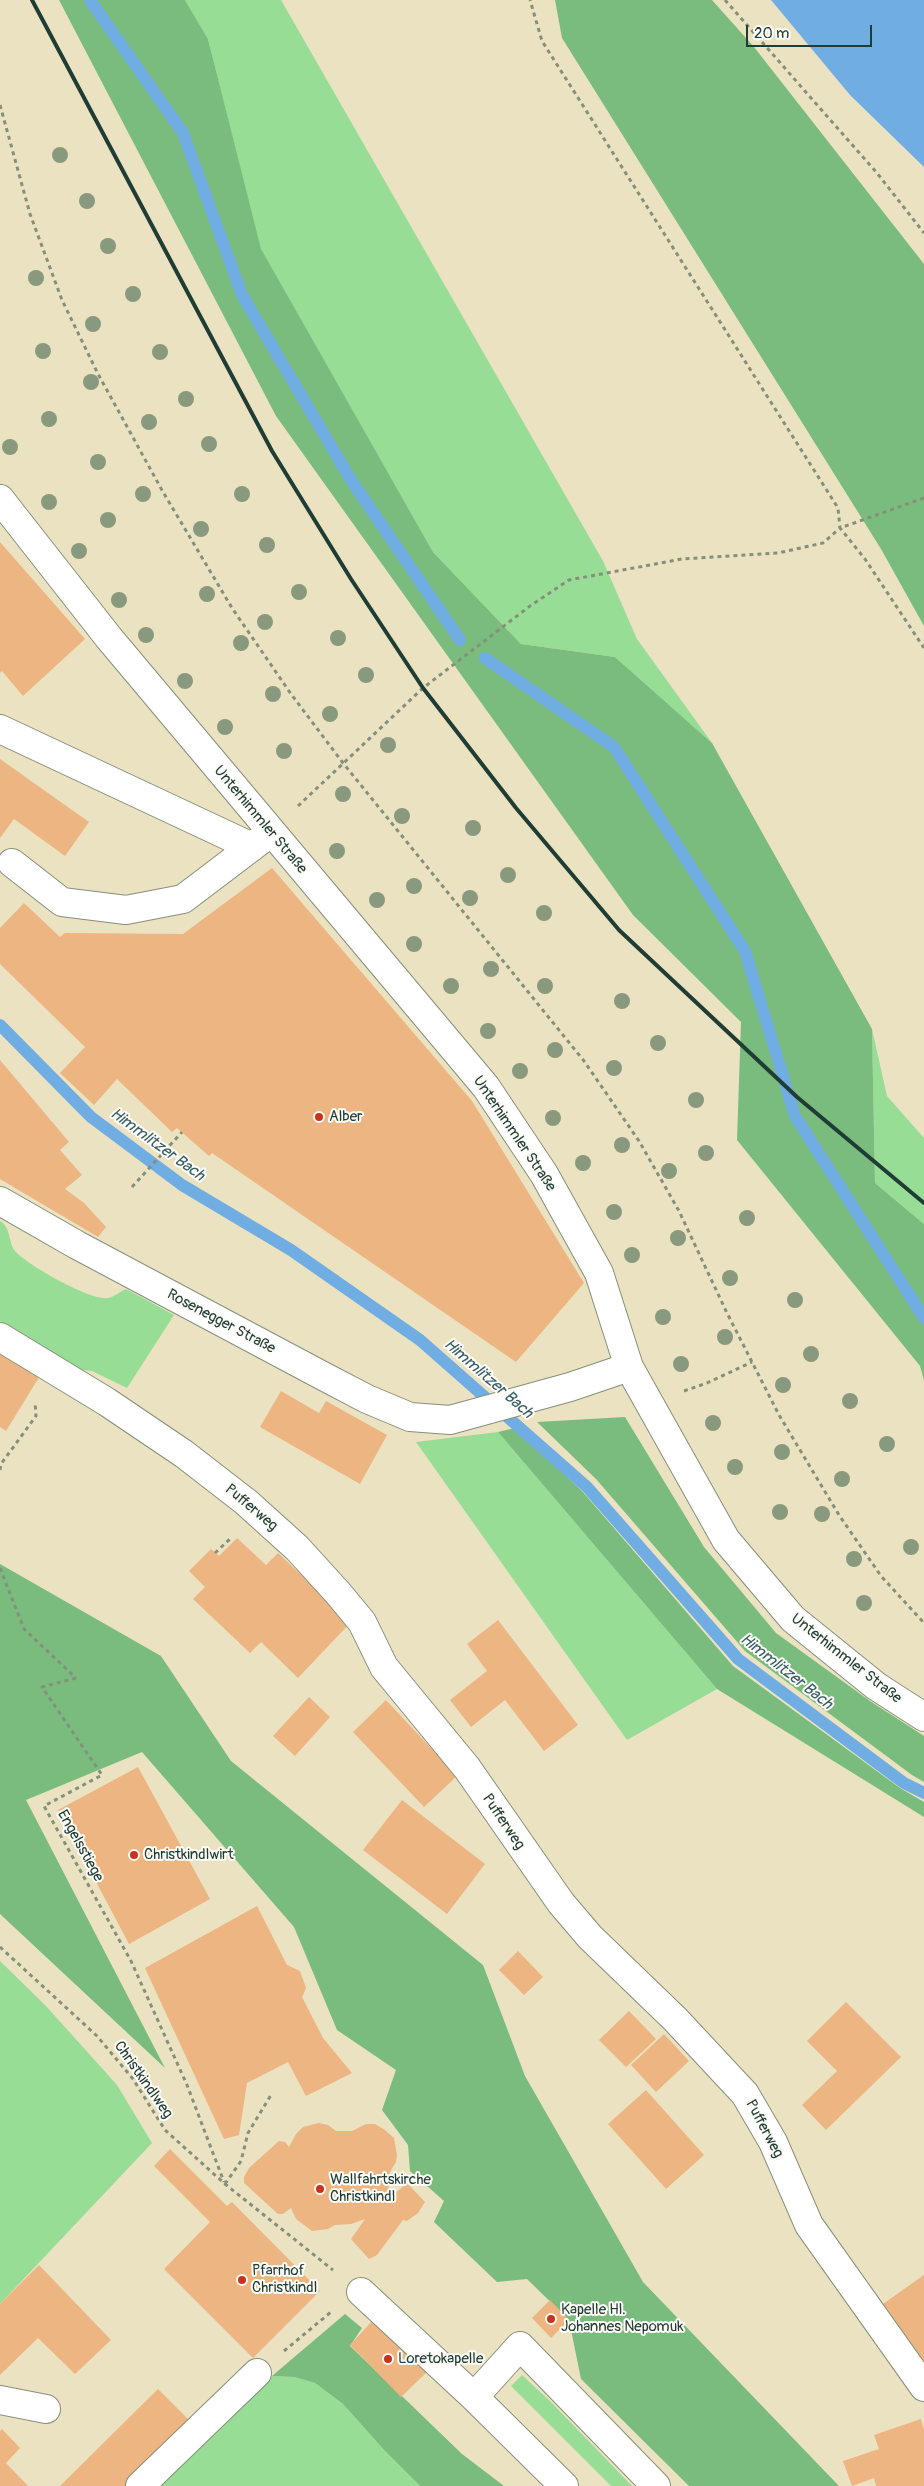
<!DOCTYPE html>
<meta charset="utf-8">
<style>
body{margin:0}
#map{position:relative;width:924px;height:2486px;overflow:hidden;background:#ebe2c2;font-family:Pangolin,sans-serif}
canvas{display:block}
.scale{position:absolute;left:746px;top:25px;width:126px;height:22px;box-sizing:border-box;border:2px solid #1f3d34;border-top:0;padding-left:6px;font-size:15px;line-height:18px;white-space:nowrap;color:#1f3d34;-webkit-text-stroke:4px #fdfcf7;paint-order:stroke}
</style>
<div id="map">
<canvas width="924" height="2486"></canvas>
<div class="scale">20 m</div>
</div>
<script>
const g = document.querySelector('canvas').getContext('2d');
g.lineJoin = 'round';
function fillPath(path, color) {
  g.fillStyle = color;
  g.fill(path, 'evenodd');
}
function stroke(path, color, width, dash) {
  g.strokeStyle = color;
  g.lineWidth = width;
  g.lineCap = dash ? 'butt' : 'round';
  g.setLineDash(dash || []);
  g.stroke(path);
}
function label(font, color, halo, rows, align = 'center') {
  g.font = font + ' Pangolin,sans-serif';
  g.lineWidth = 4;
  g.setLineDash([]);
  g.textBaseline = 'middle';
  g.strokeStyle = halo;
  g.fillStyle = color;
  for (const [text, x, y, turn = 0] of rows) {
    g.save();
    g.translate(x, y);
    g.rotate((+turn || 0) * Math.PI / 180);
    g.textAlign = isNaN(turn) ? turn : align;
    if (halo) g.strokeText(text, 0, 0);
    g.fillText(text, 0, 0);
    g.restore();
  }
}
fillPath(new Path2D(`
 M185,0H281L603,561L637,639L712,743L615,657L521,644L433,552L260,249L208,39Z
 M872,1029L887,1096L924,1138V1224L875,1183Z
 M0,1221C11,1227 8,1242 15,1251C27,1265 91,1301 108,1298C114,1297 121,1291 126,1289L174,1315L127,1388L92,1371L74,1369L54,1361L0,1321Z
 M498,1432L717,1689L627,1740L416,1442Z
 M0,1961L46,2006L117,2085L152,2143L0,2304Z
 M522,2375L551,2402L632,2486H611L511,2386Z
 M272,2376L294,2377L315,2383L343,2404L384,2450L420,2486H159L259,2385Z`), '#97dd95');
fillPath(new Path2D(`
 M59,0H185L208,39L261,249L433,552L521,644L615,657L712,743L872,1029L875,1183L924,1224V1380L920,1366L737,1140L741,1022L633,915L276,416Z
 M555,0H712L754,47L924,264V626L881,549L562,38Z
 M625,1417L704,1547L776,1633L870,1701L924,1736V1782L912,1775L745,1651L596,1479L537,1422Z
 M515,1428L582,1491L733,1666L900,1788L924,1802V1817L717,1689L498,1432Z
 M0,1564L161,1656L231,1761L483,1965L525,2076L643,2282L839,2486H689L581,2379L569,2320L527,2279L497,2282L434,2222L444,2201L410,2171L408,2145L382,2110L396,2070L337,2030L294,1927L142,1752L26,1800L165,2068L0,1914Z
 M345,2314L362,2328L350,2346L462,2454L504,2486H420L384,2450L343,2404L315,2383L294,2377L272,2376Z`), '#79bc7e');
fillPath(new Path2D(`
 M771,0H924V167L850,95Z`), '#70ade2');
stroke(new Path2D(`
 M90,0L183,133L242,295L351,480L460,640
 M485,658L614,747L745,951L795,1116L924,1318
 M0,1025L91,1117L182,1185L291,1250L420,1340L587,1487L738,1659L904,1783L924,1793`), '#70ade2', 12);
fillPath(new Path2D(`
 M0,542L85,639L23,696L2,671L0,673Z
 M0,759L89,822L65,856L14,819L0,838Z
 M272,868L472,1101L584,1283L516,1362L212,1153L209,1156L177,1128L172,1132L117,1079L94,1105L60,1073L85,1047L0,964V928L24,903L60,937L65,933L183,934Z
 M0,1060L69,1142L60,1150L82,1175L65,1189L84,1203L106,1227L98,1237L0,1179Z
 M0,1349L41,1374L6,1431L0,1427Z
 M281,1391L319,1413L326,1401L387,1435L360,1484L260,1427Z
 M237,1538L266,1565L278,1553L351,1622L298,1678L261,1642L250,1653L193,1599L205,1587L189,1571L211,1549L219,1556Z
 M498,1620L578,1725L544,1751L505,1700L471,1727L450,1700L487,1671L467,1644Z
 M309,1697L330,1717L295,1756L273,1736Z
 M386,1700L457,1776L424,1807L353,1732Z
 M138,1767L210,1899L129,1944L58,1810Z
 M402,1800L485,1864L447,1914L363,1850Z
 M257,1906L287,1965L300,1971L306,1988L302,1997L323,2038L352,2073L306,2096L288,2062L247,2083L239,2135L224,2139L145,1968Z
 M518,1951L543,1977L524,1995L499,1970Z
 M846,2002L901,2057L826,2130L802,2105L837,2071L807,2041Z
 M629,2011L656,2039L626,2067L599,2040Z
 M664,2034L689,2061L656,2092L631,2065Z
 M646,2090L704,2155L666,2189L608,2124Z
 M319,2123L328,2125L336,2131H352L366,2124H375L385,2130L394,2138L397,2155L396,2162L390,2172L388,2194L391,2197L407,2183L425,2202L418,2213L407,2221L403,2220L377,2255L369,2259L351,2239L365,2219L351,2224L335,2225L328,2229L312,2231L296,2219L291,2208L283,2214H278L244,2183V2177L249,2168L279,2141L285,2142L289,2147L296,2134L303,2127Z
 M170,2149L227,2206L232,2202L320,2291L253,2358L164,2269L210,2222L154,2166Z
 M39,2265L111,2340L75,2374L38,2338L0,2375V2304Z
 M924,2275V2368L880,2306Z
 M550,2300L569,2320L551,2338L532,2318Z
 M374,2319L427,2372L401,2397L350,2345Z
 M158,2389L191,2422L126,2486H60Z
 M921,2419L924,2430V2486H876L874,2478L852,2486L843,2461L879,2449L874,2435Z
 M2,2429L20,2448L6,2463L28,2486H0V2431Z`), '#ecb581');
const minor = new Path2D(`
 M0,499L109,638L486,1087L544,1174L599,1273L629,1367L726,1540L793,1619L876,1686L924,1717
 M0,729L252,847
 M12,863L62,902L126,910L183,899L270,833
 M0,1201L77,1245L323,1376L367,1399L410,1417L450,1420L570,1387L629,1367
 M0,1337L107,1402L184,1454L246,1502L297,1548L338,1593L362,1622L384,1667L467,1768L561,1903L590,1937L675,2019L745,2094L773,2142L809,2225L924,2387
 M361,2292L474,2397L564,2486
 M474,2397L520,2346L656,2486
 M0,2400L46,2409
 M140,2486L257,2373`);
stroke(minor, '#85907b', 30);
stroke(new Path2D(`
 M725,0L877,173L924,233
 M0,105L30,214L62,300L98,374L163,492L232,608L291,694L343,763L584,1061L639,1141L679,1211L726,1311L779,1415L839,1515L881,1576L924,1623
 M924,498L840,528L865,559L924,648
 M298,806L423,688L530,606L569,580L682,559L778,553L823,543L840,528L838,508L542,41L530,0
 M132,1187L182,1132
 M684,1391L707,1383L752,1362
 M0,1470L1,1464L36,1416L35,1402
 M215,1553L232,1537
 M0,1568L24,1629L76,1678
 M76,1678L42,1687L102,1775L44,1806L131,1961L187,2085L224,2182
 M0,1947L97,2036L133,2079L165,2130L225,2184L333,2270
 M225,2184L241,2161L248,2133L271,2095
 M284,2351L331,2312`), '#85907b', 3, [4, 4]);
stroke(minor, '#fff', 28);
stroke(new Path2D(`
 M32,0L272,451L351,579L423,688L516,808L619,930L797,1097L924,1203`), '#1f3d34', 4);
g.fillStyle = '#88997e';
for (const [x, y] of [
 [60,155],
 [87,201],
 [108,246],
 [36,278],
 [133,294],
 [93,324],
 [43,351],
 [160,352],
 [91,382],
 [186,399],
 [49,419],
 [149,422],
 [209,444],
 [10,447],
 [98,462],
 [143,494],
 [242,494],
 [49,502],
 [108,520],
 [201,529],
 [267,545],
 [79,551],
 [299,592],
 [207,594],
 [119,600],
 [265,622],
 [146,635],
 [338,638],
 [241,643],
 [366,675],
 [185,681],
 [273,694],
 [330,714],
 [225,727],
 [388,745],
 [284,751],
 [343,794],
 [402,816],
 [473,828],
 [337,851],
 [508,875],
 [414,886],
 [470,898],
 [377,900],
 [544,913],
 [414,944],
 [491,969],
 [451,986],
 [545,986],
 [622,1001],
 [488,1031],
 [658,1043],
 [555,1050],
 [614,1068],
 [520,1071],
 [696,1100],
 [553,1118],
 [622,1145],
 [706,1153],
 [583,1163],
 [669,1171],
 [614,1212],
 [747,1218],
 [678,1238],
 [632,1255],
 [730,1278],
 [795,1300],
 [663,1317],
 [725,1337],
 [811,1354],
 [681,1364],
 [783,1385],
 [850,1401],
 [713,1423],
 [887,1444],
 [782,1452],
 [735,1467],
 [842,1479],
 [780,1512],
 [822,1514],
 [911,1547],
 [854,1559],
 [864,1603]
]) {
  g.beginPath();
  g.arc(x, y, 8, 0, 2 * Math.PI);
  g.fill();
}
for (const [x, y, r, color] of [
 [319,1117,5,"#c8321e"],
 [134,1855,5,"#c8321e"],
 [320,2189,5,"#c8321e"],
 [242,2280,5,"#c8321e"],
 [551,2319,5,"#c8321e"],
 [388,2359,5,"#c8321e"]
]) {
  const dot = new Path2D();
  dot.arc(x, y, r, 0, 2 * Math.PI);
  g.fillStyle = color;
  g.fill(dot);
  stroke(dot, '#fdfcf7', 2);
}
label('15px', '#1f3d34', '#fdfcf7', [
 ["Unterhimmler Straße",260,820,50],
 ["Unterhimmler Straße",514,1134,56],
 ["Rosenegger Straße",221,1322,28],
 ["Pufferweg",251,1508,40],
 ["Unterhimmler Straße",846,1659,38],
 ["Pufferweg",503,1822,56],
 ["Engelsstiege",80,1846,61],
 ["Christkindlweg",143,2080,55],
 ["Pufferweg",764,2129,62]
]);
label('15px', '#1f3d34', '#fdfcf7', [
 ["Alber",329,1117],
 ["Christkindlwirt",144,1855],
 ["Wallfahrtskirche",330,2180],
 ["Christkindl",330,2197],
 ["Pfarrhof",252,2271],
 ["Christkindl",252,2288],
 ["Kapelle Hl.",561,2310],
 ["Johannes Nepomuk",561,2327],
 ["Loretokapelle",398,2359]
], 'left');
label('italic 16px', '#375f68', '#fdfcf7', [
 ["Himmlitzer Bach",157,1145,36],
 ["Himmlitzer Bach",488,1379,41],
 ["Himmlitzer Bach",786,1672,38]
]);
</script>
